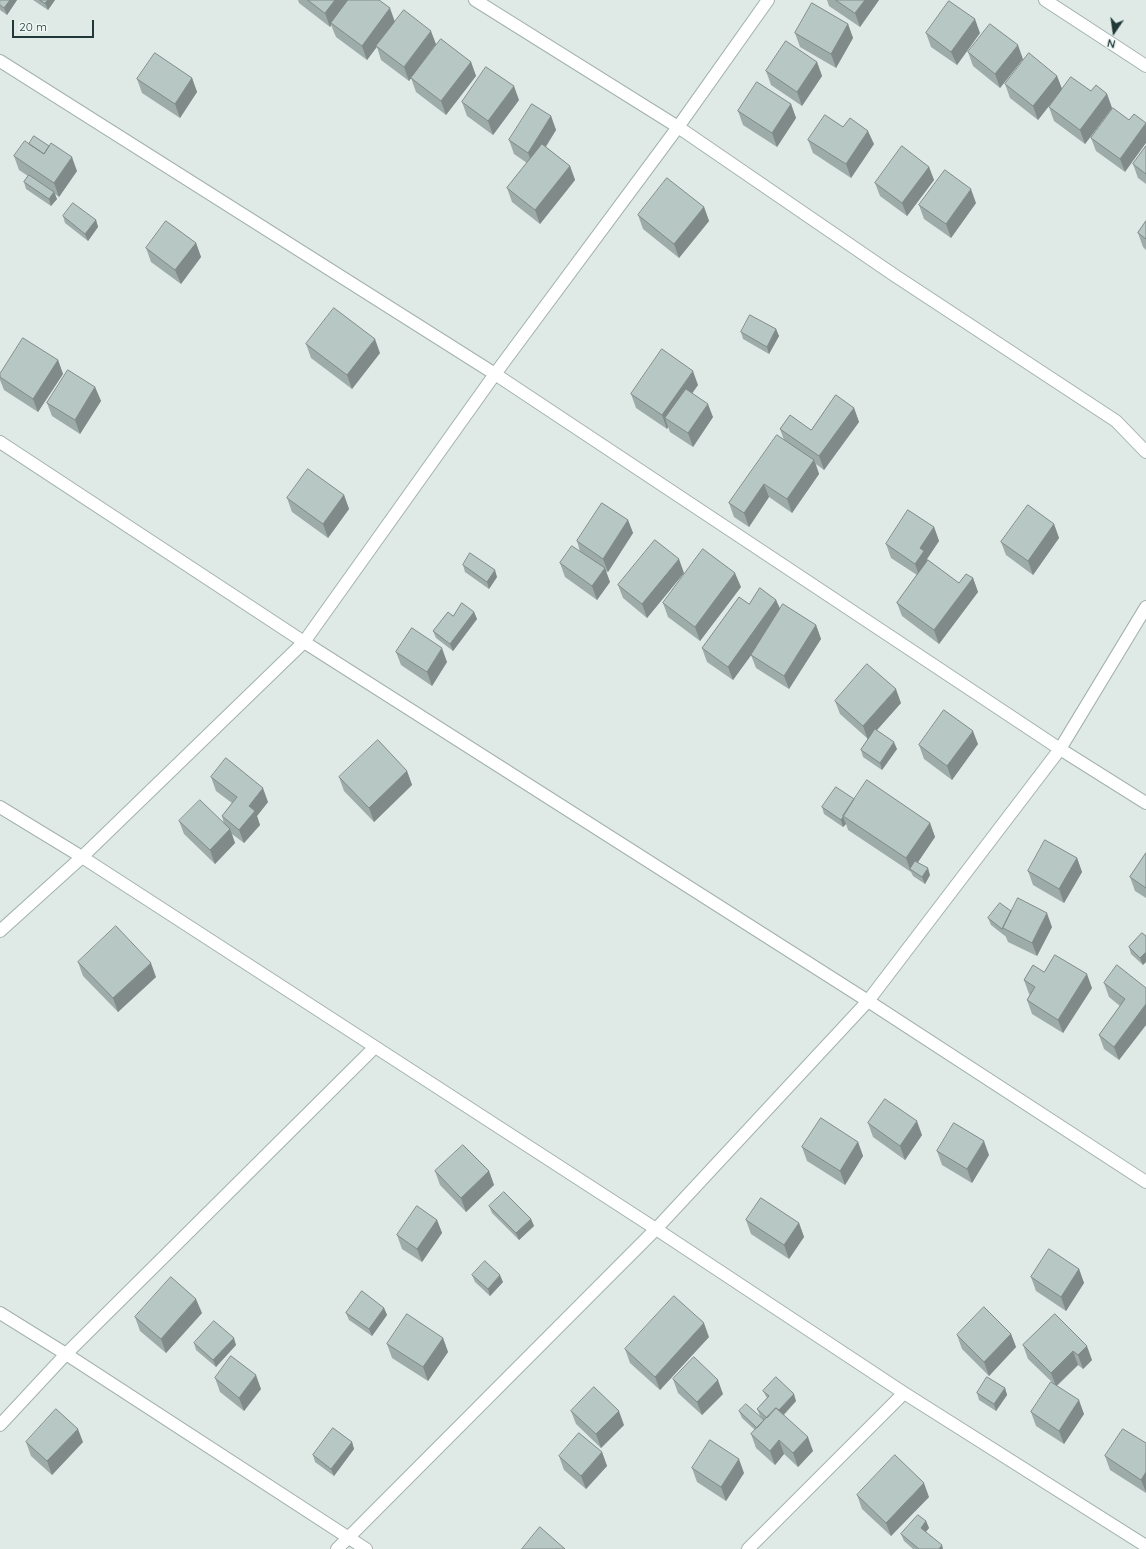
<!DOCTYPE html>
<style>
body{margin:0}
#map{position:relative;width:1146px;height:1549px;overflow:hidden;background:#dfeae7;font-family:Quicksand,sans-serif}
canvas{display:block}
.north{position:absolute;left:1094px;top:12px;width:40px;height:40px;-webkit-text-stroke:3px #eff7f4;paint-order:stroke;rotate:193deg;font-size:11px;font-weight:700;line-height:16px;text-align:center;color:#203938}
.north::after{content:'';display:block;margin:auto;width:14px;height:18px;background:#203938;clip-path:polygon(50% 0,100% 100%,50% 72%,0 100%)}
.scale{position:absolute;left:12px;top:20px;width:82px;height:18px;box-sizing:border-box;border:2px solid #203938;border-top:0;padding-left:5px;font-size:12px;line-height:14px;white-space:nowrap;color:#203938;-webkit-text-stroke:3px #eff7f4;paint-order:stroke}
</style>
<div id="map">
<canvas width="1146" height="1549"></canvas>
<div class="north">N</div>
<div class="scale">20 m</div>
</div>
<script>
const g = document.querySelector('canvas').getContext('2d');
g.lineJoin = 'round';
function stroke(path, color, width, dash) {
  g.strokeStyle = color;
  g.lineWidth = width;
  g.lineCap = dash ? 'butt' : 'round';
  g.setLineDash(dash || []);
  g.stroke(path);
}
function fillPath(path, color) {
  g.fillStyle = color;
  g.fill(path, 'evenodd');
}
const service = new Path2D(`
 M0,442L304,642`);
const minor = new Path2D(`
 M475,0L678,127L894,275L1116,421L1146,452
 M1045,0L1146,66
 M0,61L495,374L1060,749L1146,803
 M304,642L868,1001L1146,1182
 M0,807L82,857L656,1229L904,1393L1146,1546
 M0,931L82,857L304,642L495,374L678,127L768,0
 M0,1313L66,1354L366,1549
 M0,1425L66,1354L375,1047
 M337,1549L656,1229L868,1001L1060,749L1146,607
 M748,1549L904,1393`);
stroke(service, '#a2b1af', 14);
stroke(minor, '#a2b1af', 14);
stroke(service, '#fff', 12);
stroke(minor, '#fff', 12);
fillPath(new Path2D(`
 M0,0H17L7,15L0,10Z
 M33,0H55L48,10Z
 M298,0H379L395,22L436,44L409,81L381,60L377,47L367,60L336,37L331,25L330,27L299,3Z
 M827,0H879L860,27L829,6Z
 M848,24L853,38L836,68L800,47L795,33Z
 M926,33H980L957,65L931,47Z
 M968,52L1023,59L1000,88L973,66Z
 M471,62L476,76L446,115L416,92L411,78Z
 M817,62L822,76L802,106L771,85L766,71Z
 M1057,76L1062,89L1091,91L1107,94L1112,108L1085,144L1054,121L1049,107L1057,96L1038,120L1010,98L1005,84Z
 M192,78L197,92L180,118L142,93L137,79Z
 M519,100L493,135L467,116L462,102Z
 M791,104L796,118L777,147L743,125L738,111Z
 M1113,108L1125,172L1096,151L1091,138Z
 M551,116L556,130L546,147L570,166L575,180L540,224L512,202L507,188L527,163L514,154L509,140Z
 M843,127L874,144L851,178L813,153L808,140Z
 M29,144L77,171L59,197L55,194L57,199L51,206L26,189L24,182L28,176L19,170L14,156Z
 M1146,146V184L1138,178L1133,164Z
 M929,167L934,180L907,216L880,196L875,183Z
 M976,203L951,238L924,219L919,205Z
 M704,207L709,221L679,258L643,229L638,215Z
 M63,216L96,220L98,227L88,241L65,223Z
 M1146,221V250L1143,247L1138,233Z
 M196,243L201,257L181,284L151,262L146,248Z
 M776,329L779,336L769,354L743,339L741,332Z
 M306,344L380,353L352,389L311,358Z
 M58,360L63,374L38,412L4,390L0,380V374Z
 M698,385L692,393L713,417L693,447L670,432L668,427L667,429L636,408L631,394Z
 M95,387L101,401L80,434L52,416L47,403Z
 M854,408L859,422L824,470L816,464L819,474L792,513L769,497L749,527L734,517L729,503L784,440L780,429L811,430Z
 M344,495L349,509L328,538L292,512L287,498Z
 M628,520L633,533L608,572L605,571L610,582L597,600L565,577L560,563L580,552L577,541Z
 M1054,524L1059,538L1033,575L1006,555L1001,542Z
 M934,527L939,541L927,559L928,561L959,583L973,578L978,592L939,644L902,616L897,603L917,575L891,558L886,544Z
 M463,565L497,577L489,589L465,572Z
 M684,573L647,618L623,598L618,585Z
 M741,587L700,641L668,617L663,603Z
 M776,600L780,609L816,625L821,639L789,689L756,668L751,655L733,680L707,662L702,648L749,604Z
 M474,612L477,619L453,651L436,638L433,631L453,616Z
 M396,652L447,662L432,686L401,665Z
 M835,701L901,703L877,730L897,749L882,770L863,757L861,750L868,739L840,714Z
 M978,744L952,780L924,759L919,745Z
 M407,771L412,785L374,822L344,791L339,777Z
 M211,777L268,802L257,816L260,825L244,843L232,834L235,843L215,864L184,834L179,821L224,824L222,816L232,803L216,791Z
 M854,799L930,823L935,837L918,862L930,875L925,884L913,876L911,872L848,830L846,824L843,827L824,814L822,807Z
 M1146,853V898L1135,891L1130,877Z
 M1077,858L1082,872L1064,903L1033,885L1028,871Z
 M1011,911L1052,927L1037,956L1008,942L1005,935V936L991,925L988,918Z
 M1142,933L1143,965L1131,954L1129,947Z
 M78,962L156,977L118,1012L83,976Z
 M1044,972L1092,988L1063,1033L1032,1014L1027,1000L1030,995L1029,994L1024,980Z
 M1104,983L1146,988V1025L1119,1060L1104,1049L1099,1035L1120,1006L1109,997Z
 M868,1123L922,1135L905,1160L873,1137Z
 M858,1142L863,1156L845,1185L807,1161L802,1147Z
 M937,1151L989,1155L972,1183L942,1165Z
 M435,1171H489L494,1185L466,1212L440,1185Z
 M489,1206L531,1219L534,1226L519,1240L492,1213Z
 M437,1220L442,1233L422,1262L402,1249L397,1235Z
 M746,1220L799,1223L804,1237L789,1259L751,1234Z
 M1079,1269L1084,1283L1066,1311L1036,1291L1031,1277Z
 M472,1275L503,1282L490,1296L475,1282Z
 M384,1308L387,1315L372,1336L349,1320L346,1313Z
 M202,1313L166,1353L140,1331L135,1317Z
 M1055,1314L1092,1360L1083,1369L1078,1365L1057,1386L1084,1414L1064,1444L1036,1426L1031,1412L1053,1383L1028,1359L1023,1345Z
 M1011,1334L1016,1347L989,1376L962,1349L957,1335Z
 M709,1337L660,1390L630,1363L625,1349Z
 M443,1338L448,1352L428,1381L392,1358L387,1344Z
 M194,1343L236,1345L216,1367L196,1350Z
 M215,1378L261,1389L244,1411L220,1392Z
 M673,1379L723,1394L702,1415L678,1393Z
 M1005,1388L1007,1395L996,1411L979,1400L977,1393Z
 M763,1391L796,1401L784,1415L813,1451L798,1467L784,1454L775,1465L756,1448L751,1434L755,1430L742,1418L739,1411L764,1420L760,1416L757,1409L767,1398Z
 M571,1411L624,1425L601,1448L576,1424Z
 M26,1442H83L52,1475L31,1456Z
 M352,1442L354,1449L334,1476L315,1462L313,1455Z
 M1146,1443V1493L1110,1470L1105,1456Z
 M602,1452L607,1466L586,1489L564,1470L559,1456Z
 M692,1468L744,1473L726,1501L697,1482Z
 M857,1495L929,1497L891,1536L862,1509Z
 M926,1521L929,1528L926,1532L943,1549H913L904,1541L901,1534Z`), '#9daba9');
fillPath(new Path2D(`
 M10,0H17L7,15L4,8Z
 M48,0H55L48,10L45,3Z
 M335,0H350L331,23V25L330,27L325,13Z
 M865,0H879L860,27L855,13Z
 M390,8L395,22L367,60L362,46Z
 M975,19L980,33L957,65L951,52Z
 M848,24L853,38L836,68L831,54Z
 M431,31L436,44L409,81L404,67Z
 M1018,45L1023,59L1000,88L995,74Z
 M471,62L476,76L446,115L441,101Z
 M817,62L822,76L802,106L797,92Z
 M1057,76L1062,89L1038,120L1033,106Z
 M192,78L197,92L180,118L175,104Z
 M514,86L519,100L493,135L488,121Z
 M1107,94L1112,108L1085,144L1080,130Z
 M791,104L796,118L777,147L772,133Z
 M551,116L556,130L533,166L528,153Z
 M1146,123V143L1125,172L1120,159Z
 M868,131L874,144L851,178L846,164Z
 M72,157L77,171L59,197L54,183Z
 M570,166L575,180L540,224L535,210Z
 M929,167L934,180L907,216L902,203Z
 M971,189L976,203L951,238L946,224Z
 M54,192L57,199L51,206L49,199Z
 M704,207L709,221L679,258L674,244Z
 M96,220L98,227L88,241L85,234Z
 M196,243L201,257L181,284L175,270Z
 M776,329L779,336L769,354L767,347Z
 M375,339L380,353L352,389L347,375Z
 M58,360L63,374L38,412L33,399Z
 M693,371L698,385L672,422L665,418L668,427L667,429L662,415Z
 M95,387L101,401L80,434L75,420Z
 M708,404L713,417L693,447L688,433Z
 M854,408L859,422L824,470L819,456Z
 M814,460L819,474L792,513L787,499Z
 M764,484L769,497L749,527L744,513Z
 M344,495L349,509L328,538L323,524Z
 M628,520L633,533L608,572L603,559Z
 M1054,524L1059,538L1033,575L1028,561Z
 M934,527L939,541L927,559L929,565L920,578L915,564L920,548Z
 M679,559L684,573L647,618L642,604Z
 M605,568L610,582L597,600L592,586Z
 M495,570L497,577L489,589L487,582Z
 M735,573L741,587L700,641L695,627Z
 M973,578L978,592L939,644L934,630Z
 M776,600L782,613L733,680L728,667Z
 M474,612L477,619L453,651L450,644Z
 M816,625L821,639L789,689L784,676Z
 M442,648L447,662L432,686L427,672Z
 M896,689L901,703L868,740L863,726Z
 M973,731L978,744L952,780L947,766Z
 M894,742L897,749L882,770L880,763Z
 M407,771L412,785L374,822L369,808Z
 M263,788L268,802L257,816L260,825L244,843L239,830L249,806Z
 M843,817L846,824L843,827L841,820Z
 M930,823L935,837L912,871L910,869L906,858Z
 M230,829L235,843L215,864L210,850Z
 M1077,858L1082,872L1064,903L1059,889Z
 M928,868L930,875L925,884L922,877Z
 M1047,913L1052,927L1037,956L1032,943Z
 M1146,952V962L1143,965L1140,958Z
 M151,963L156,977L118,1012L113,998Z
 M1087,974L1092,988L1063,1033L1058,1020Z
 M1146,1004V1025L1119,1060L1114,1047Z
 M917,1121L922,1135L905,1160L900,1146Z
 M984,1141L989,1155L972,1183L967,1169Z
 M858,1142L863,1156L845,1185L840,1171Z
 M489,1171L494,1185L466,1212L461,1198Z
 M531,1219L534,1226L519,1240L516,1233Z
 M437,1220L442,1233L422,1262L417,1249Z
 M799,1223L804,1237L789,1259L784,1245Z
 M1079,1269L1084,1283L1066,1311L1061,1297Z
 M500,1275L503,1282L490,1296L488,1289Z
 M196,1299L202,1313L166,1353L161,1339Z
 M384,1308L387,1315L372,1336L369,1329Z
 M704,1323L709,1337L660,1390L655,1377Z
 M1011,1334L1016,1347L989,1376L984,1362Z
 M234,1338L236,1345L216,1367L213,1360Z
 M443,1338L448,1352L428,1381L423,1367Z
 M1087,1346L1092,1360L1083,1369L1078,1355Z
 M1073,1351L1078,1365L1056,1386L1051,1373Z
 M256,1375L261,1389L244,1411L239,1398Z
 M718,1380L723,1394L702,1415L697,1402Z
 M1005,1388L1007,1395L996,1411L994,1404Z
 M794,1394L796,1401L772,1427L769,1420Z
 M1079,1400L1084,1414L1064,1444L1059,1431Z
 M619,1411L624,1425L601,1448L596,1434Z
 M78,1429L83,1442L52,1475L47,1461Z
 M808,1437L813,1451L798,1467L793,1453Z
 M779,1440L784,1454L775,1465L770,1451Z
 M352,1442L354,1449L334,1476L331,1469Z
 M602,1452L607,1466L586,1489L581,1476Z
 M739,1459L744,1473L726,1501L721,1487Z
 M1146,1472V1492L1141,1480Z
 M924,1483L929,1497L891,1536L886,1523Z
 M926,1521L929,1528L923,1535L921,1528Z
 M942,1545L943,1549H939Z`), '#808b89');
const building = new Path2D(`
 M0,0H10L4,8L0,5Z
 M40,0H48L45,3Z
 M308,0H335L325,13Z
 M348,0H379L390,8L362,46L331,23Z
 M836,0H865L855,13Z
 M949,1L975,19L951,52L926,33Z
 M812,3L848,24L831,54L795,33Z
 M404,10L431,31L404,67L376,46Z
 M990,24L1018,45L995,74L968,52Z
 M441,39L471,62L441,101L411,78Z
 M786,41L817,62L797,92L766,71Z
 M155,53L192,78L175,104L137,79Z
 M1029,53L1057,76L1033,106L1005,84Z
 M486,67L514,86L488,121L462,102Z
 M1071,77L1091,91L1096,85L1107,94L1080,130L1049,107Z
 M757,82L791,104L772,133L738,111Z
 M532,104L551,116L528,153L509,140Z
 M1113,108L1129,120L1134,114L1146,123L1120,159L1091,138Z
 M825,115L843,127L850,118L868,131L846,164L808,140Z
 M34,136L49,146L44,154L29,144Z
 M25,141L44,154L51,143L72,157L54,183L14,156Z
 M542,144L570,166L535,210L507,188Z
 M902,146L929,167L902,203L875,183Z
 M1146,146V174L1133,164Z
 M945,170L971,189L946,224L919,205Z
 M29,175L54,192L49,199L24,182Z
 M667,178L704,207L674,244L638,215Z
 M73,203L96,220L85,234L63,216Z
 M166,221L196,243L175,270L146,248Z
 M1146,221V239L1138,233Z
 M334,308L375,339L347,375L306,344Z
 M750,315L776,329L767,347L741,332Z
 M23,338L58,360L33,399L0,377V374Z
 M662,349L693,371L662,415L631,394Z
 M68,370L95,387L75,420L47,403Z
 M686,389L708,404L688,433L665,418Z
 M836,395L854,408L819,456L780,429L790,415L811,430Z
 M777,435L814,460L787,499L764,484L744,513L729,503Z
 M308,469L344,495L323,524L287,498Z
 M602,503L628,520L603,559L577,541Z
 M1028,505L1054,524L1028,561L1001,542Z
 M908,510L934,527L920,548L924,551L915,564L886,544Z
 M655,540L679,559L642,604L618,585Z
 M572,546L605,568L592,586L560,563Z
 M703,549L735,573L695,627L663,603Z
 M470,553L495,570L487,582L463,565Z
 M928,560L959,583L966,574L973,578L934,630L897,603Z
 M760,588L776,600L728,667L702,648L739,597L749,604Z
 M462,603L474,612L450,644L433,631L448,612L453,616Z
 M783,604L816,625L784,676L751,655Z
 M412,628L442,648L427,672L396,652Z
 M867,664L896,689L863,726L835,701Z
 M944,710L973,731L947,766L919,745Z
 M875,729L894,742L880,763L861,750Z
 M378,740L407,771L369,808L339,777Z
 M226,758L263,788L249,806L255,811L239,830L222,816L237,797L211,777Z
 M867,780L930,823L906,858L843,816Z
 M836,787L854,799L841,820L822,807Z
 M200,800L230,829L210,850L179,821Z
 M1045,840L1077,858L1059,889L1028,871Z
 M1146,853V888L1130,877Z
 M915,861L928,868L922,877L910,869Z
 M1018,898L1047,913L1032,943L1003,928Z
 M1000,903L1011,911L1002,929L988,918Z
 M116,926L151,963L113,998L78,962Z
 M1142,933L1146,936V952L1140,958L1129,947Z
 M1055,955L1087,974L1058,1020L1027,1000L1035,987L1024,980L1033,965L1044,972Z
 M1117,965L1146,988V1004L1114,1047L1099,1035L1125,999L1104,983Z
 M885,1099L917,1121L900,1146L868,1123Z
 M821,1118L858,1142L840,1171L802,1147Z
 M954,1123L984,1141L967,1169L937,1151Z
 M463,1145L489,1171L461,1198L435,1171Z
 M504,1192L531,1219L516,1233L489,1206Z
 M761,1198L799,1223L784,1245L746,1220Z
 M417,1206L437,1220L417,1249L397,1235Z
 M1049,1249L1079,1269L1061,1297L1031,1277Z
 M485,1261L500,1275L488,1289L472,1275Z
 M171,1277L196,1299L161,1339L135,1317Z
 M362,1291L384,1308L369,1329L346,1313Z
 M674,1296L704,1323L655,1377L625,1349Z
 M984,1307L1011,1334L984,1362L957,1335Z
 M407,1314L443,1338L423,1367L387,1344Z
 M1055,1314L1087,1346L1078,1355L1073,1351L1051,1373L1023,1345Z
 M214,1321L234,1338L213,1360L194,1343Z
 M231,1356L256,1375L239,1398L215,1378Z
 M694,1357L718,1380L697,1402L673,1379Z
 M776,1377L794,1394L779,1410L776,1408L767,1418L757,1409L769,1396L763,1391Z
 M987,1377L1005,1388L994,1404L977,1393Z
 M1051,1382L1079,1400L1059,1431L1031,1412Z
 M594,1387L619,1411L596,1434L571,1411Z
 M746,1404L764,1420L757,1428L739,1411Z
 M776,1408L808,1437L793,1453L779,1440L770,1451L751,1434Z
 M56,1409L78,1429L47,1461L26,1442Z
 M333,1428L352,1442L331,1469L313,1455Z
 M1123,1429L1146,1443V1472L1141,1480L1105,1456Z
 M579,1433L602,1452L581,1476L559,1456Z
 M710,1440L739,1459L721,1487L692,1468Z
 M895,1455L924,1483L886,1523L857,1495Z
 M918,1515L926,1521L921,1528L942,1545L939,1549H919L901,1534Z
 M540,1527L565,1549H522Z`);
fillPath(building, '#b7c7c4');
stroke(building, '#808b89', 1);
</script>
